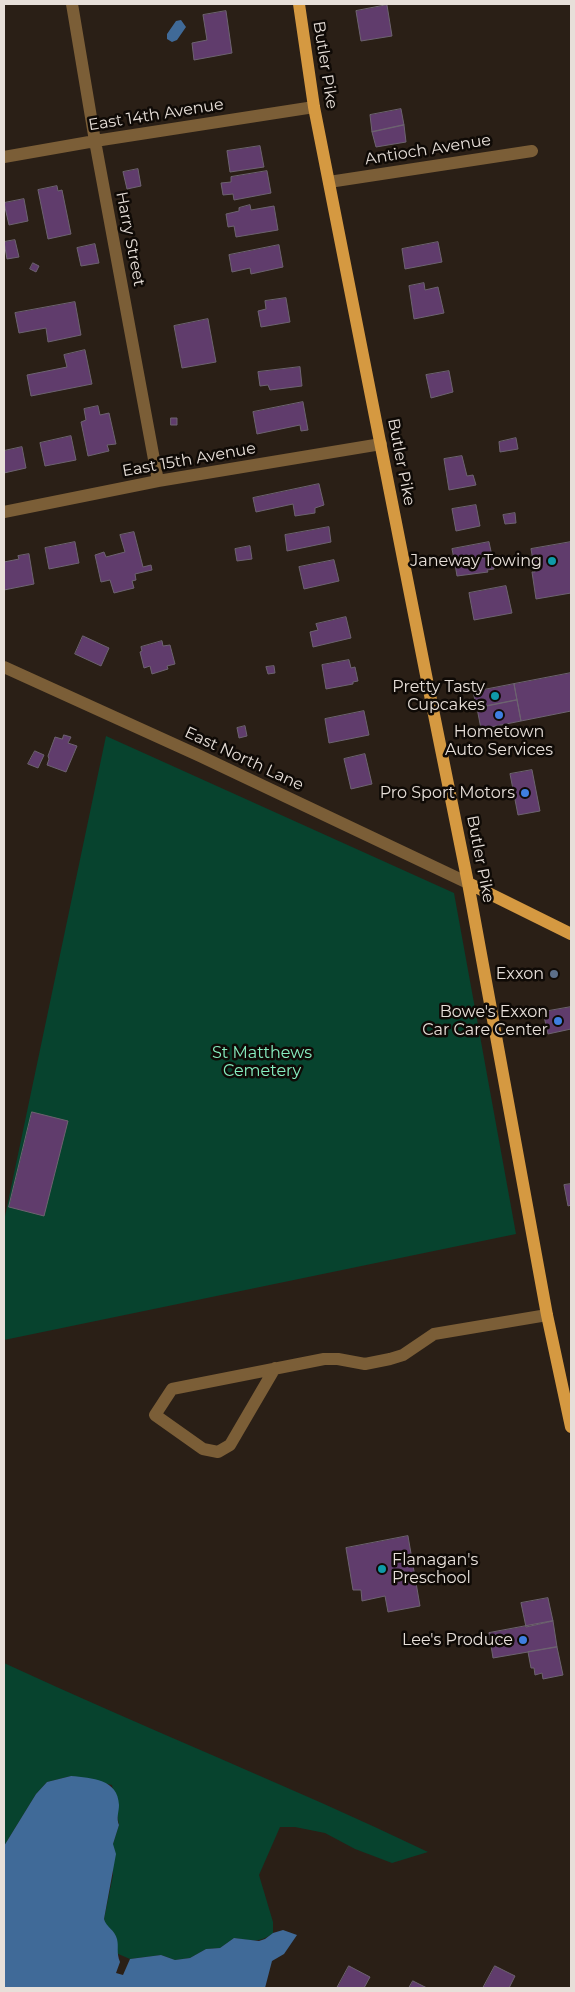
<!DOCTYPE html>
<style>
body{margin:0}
#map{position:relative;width:575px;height:1992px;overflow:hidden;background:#2a1f16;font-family:Montserrat,sans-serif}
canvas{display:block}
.frame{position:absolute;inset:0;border:5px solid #e7dfd9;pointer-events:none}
</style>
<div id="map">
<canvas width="575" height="1992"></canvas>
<div class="frame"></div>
</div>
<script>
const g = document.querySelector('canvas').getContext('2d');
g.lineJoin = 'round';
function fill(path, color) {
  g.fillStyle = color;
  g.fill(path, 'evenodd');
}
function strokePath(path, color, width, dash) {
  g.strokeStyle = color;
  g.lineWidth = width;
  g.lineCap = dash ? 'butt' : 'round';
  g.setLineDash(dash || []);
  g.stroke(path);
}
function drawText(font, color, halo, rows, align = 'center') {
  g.font = font + ' Montserrat,sans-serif';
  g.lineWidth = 5;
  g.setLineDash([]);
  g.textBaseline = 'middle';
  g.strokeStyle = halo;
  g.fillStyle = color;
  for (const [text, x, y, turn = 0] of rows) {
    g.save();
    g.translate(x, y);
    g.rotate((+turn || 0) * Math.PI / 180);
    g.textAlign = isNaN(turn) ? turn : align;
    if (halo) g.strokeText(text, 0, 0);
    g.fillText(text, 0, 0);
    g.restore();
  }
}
const green = new Path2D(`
 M106 736 454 893 516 1234 4 1340V1221Z
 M4 1663C144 1728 288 1785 428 1852L392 1863 355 1849 325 1833 295 1827H280L259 1875 273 1922V1933C259 1944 251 1940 234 1938L220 1948 206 1949 190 1958 175 1960 161 1955 130 1959 116 1953C120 1926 108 1936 104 1919L113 1875V1844L119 1825 112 1785 71 1776 47 1782 36 1794 4 1846Z`);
const water = new Path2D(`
 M181 20 186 27 177 40 172 42 167 39V34L176 21Z
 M71 1776C92 1778 118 1779 119 1805 119 1812 116 1818 119 1825L113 1844 116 1854 104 1919C106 1927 115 1930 117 1939 119 1947 116 1952 120 1962L116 1973 123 1975 130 1959 161 1955 175 1960 190 1958 206 1949 220 1948 234 1938 259 1941 265 1939 273 1933 283 1930 297 1935 284 1954 272 1961 265 1988H4V1846L36 1794 47 1782Z`);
const building = new Path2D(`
 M387 5 392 36 361 41 356 11Z
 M226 11 232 53 194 60 192 43 207 40 203 15Z
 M401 109 404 125 372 132 370 115Z
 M404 125 406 142 376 147 372 132Z
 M260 146 264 167 230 172 227 151Z
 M138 169 141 186 127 189 123 172Z
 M267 171 271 193 234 200 233 194 223 195 221 183 231 182V177Z
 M57 186 58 191 62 190 71 234 48 239 38 190Z
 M24 199 28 221 9 225 4 203Z
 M250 205 251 210 274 206 278 230 236 237 234 226 228 227 226 214 239 211V208Z
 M15 240 19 257 7 259 4 242Z
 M438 242 442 262 405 269 402 249Z
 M95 244 99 263 81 266 77 248Z
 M279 245 283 267 251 274 250 268 232 272 229 255Z
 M33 263 39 266 36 272 30 269Z
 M424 283 425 290 438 287 444 313 414 319 409 286Z
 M286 298 290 322 261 327 258 311 266 309 265 301Z
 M75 302 81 335 48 342 46 328 19 333 15 313Z
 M208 319 216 362 182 368 174 326Z
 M85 350 92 384 31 396 27 375 67 367 64 355Z
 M300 367 302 386 270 390 268 385 260 386 258 372Z
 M449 371 453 392 431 398 426 375Z
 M303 402 308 430 301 431 300 425 257 434 253 412Z
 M98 406 100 415 109 413 116 444 107 445 109 451 88 456 81 422 86 420 84 409Z
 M171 418H177V425H171Z
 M71 436 76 460 45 466 40 443Z
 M516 438 518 449 500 452 499 442Z
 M22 447 26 468 4 473V451Z
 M462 456 467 476 473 475 476 485 449 490 444 459Z
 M319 484 324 505 315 508V513L295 516 293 504 256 512 253 498Z
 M476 505 480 526 456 531 452 509Z
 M515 513 516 523 505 524 503 515Z
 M329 527 331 542 287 551 285 535Z
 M134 532 143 567 151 565 152 570 135 574 136 580 132 581 134 588 114 593 110 580 101 582 95 555 104 552 106 557 125 552 120 535Z
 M75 542 79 563 49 569 45 548Z
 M489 542 492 556 455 564 452 549Z
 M571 542V593L536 599 532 572H535L531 549Z
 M250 546 252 559 237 561 235 549Z
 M29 554 34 584 4 590V562L19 559 18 556Z
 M492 556 494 569 487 570 488 572 457 576 455 564Z
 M334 560 339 581 304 589 299 567Z
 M506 586 512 613 474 620 469 593Z
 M346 617 351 638 313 647 310 632 318 630 316 624Z
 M83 636 109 648 101 666 75 654Z
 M162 641 163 646 170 645 175 664 167 666 168 669 152 674 150 666 144 668 140 652 142 651 141 647Z
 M349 660 351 668 355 667 358 681 353 682V684L326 689 322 665Z
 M274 666 275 673 268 674 266 667Z
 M571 673V711L521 721 514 684Z
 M514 684 517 700 477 708 473 692Z
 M517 700 521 721 481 729 477 708Z
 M364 711 369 735 329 743 325 719Z
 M245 726 247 736 239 738 237 728Z
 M64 735 71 737 68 743 77 746 66 772 47 765 49 759 48 756 55 737 62 739Z
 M35 751 44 755 38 768 28 764Z
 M365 754 372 784 351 789 344 759Z
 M532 770 540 811 518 815 510 774Z
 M571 1007V1029L548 1034 543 1012Z
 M32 1112 68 1121 44 1216 9 1207Z
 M571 1184V1205L568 1206 564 1185Z
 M408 1536 420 1606 388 1612 385 1596 362 1601 361 1590H353L346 1548Z
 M548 1598 553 1621 526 1627 521 1603Z
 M553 1621 557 1647 493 1658 489 1633Z
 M557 1647 563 1675 543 1679 542 1673 535 1675 534 1668H531L528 1652Z
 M349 1966 370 1977 364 1988H337Z
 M495 1966 515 1976 509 1988H483Z
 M413 1981 427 1988H409Z`);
const minor = new Path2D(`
 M72 4 95 141 158 481
 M4 157 95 141 314 107
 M329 182 532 151
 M4 512 158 481 381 444
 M4 667 200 756 468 883
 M275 1368 230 1445 218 1452 203 1449 155 1415 172 1389 324 1359H338L365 1364 390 1359 403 1355 434 1334 547 1315`);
const major = new Path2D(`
 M299 4 314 107 426 675 468 883 547 1315 571 1427
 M468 883 571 934`);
const markers = [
 [552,561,5,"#0f9aa8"],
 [495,696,5,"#0f9aa8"],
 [499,715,5,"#3f7fe0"],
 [525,793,5,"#3f7fe0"],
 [554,974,5,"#5c6f8a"],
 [558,1021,5,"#3f7fe0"],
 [382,1569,5,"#0f9aa8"],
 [523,1640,5,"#3f7fe0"]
];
const streetNames = [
 ["Butler Pike",325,65,81],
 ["East 14th Avenue",156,115,-9],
 ["Antioch Avenue",428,150,-9],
 ["Harry Street",130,239,79],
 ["East 15th Avenue",189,460,-10],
 ["Butler Pike",401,462,79],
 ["East North Lane",244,759,25],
 ["Butler Pike",480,859,79]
];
const poiNames = [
 ["Janeway Towing",542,561],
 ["Pretty Tasty",485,687],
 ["Cupcakes",485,705],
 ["Hometown",499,732,"center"],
 ["Auto Services",499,750,"center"],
 ["Pro Sport Motors",515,793],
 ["Exxon",544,974],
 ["Bowe's Exxon",548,1012],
 ["Car Care Center",548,1030],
 ["Flanagan's",392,1560,"left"],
 ["Preschool",392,1578,"left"],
 ["Lee's Produce",513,1640]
];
const parkNames = [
 ["St Matthews",262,1053],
 ["Cemetery",262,1071]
];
fill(green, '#07432e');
fill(water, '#406a98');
fill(building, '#603c6c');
strokePath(building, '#6d6370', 1);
strokePath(minor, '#7b5e37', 12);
strokePath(major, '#d59941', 12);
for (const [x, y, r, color] of markers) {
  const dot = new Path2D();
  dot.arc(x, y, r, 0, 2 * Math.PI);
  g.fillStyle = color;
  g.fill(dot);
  strokePath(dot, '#0f0a06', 2);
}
drawText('16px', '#e7dfd9', '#0f0a06', streetNames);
drawText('16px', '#e7dfd9', '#0f0a06', poiNames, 'right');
drawText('16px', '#88efc1', '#0f0a06', parkNames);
</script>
